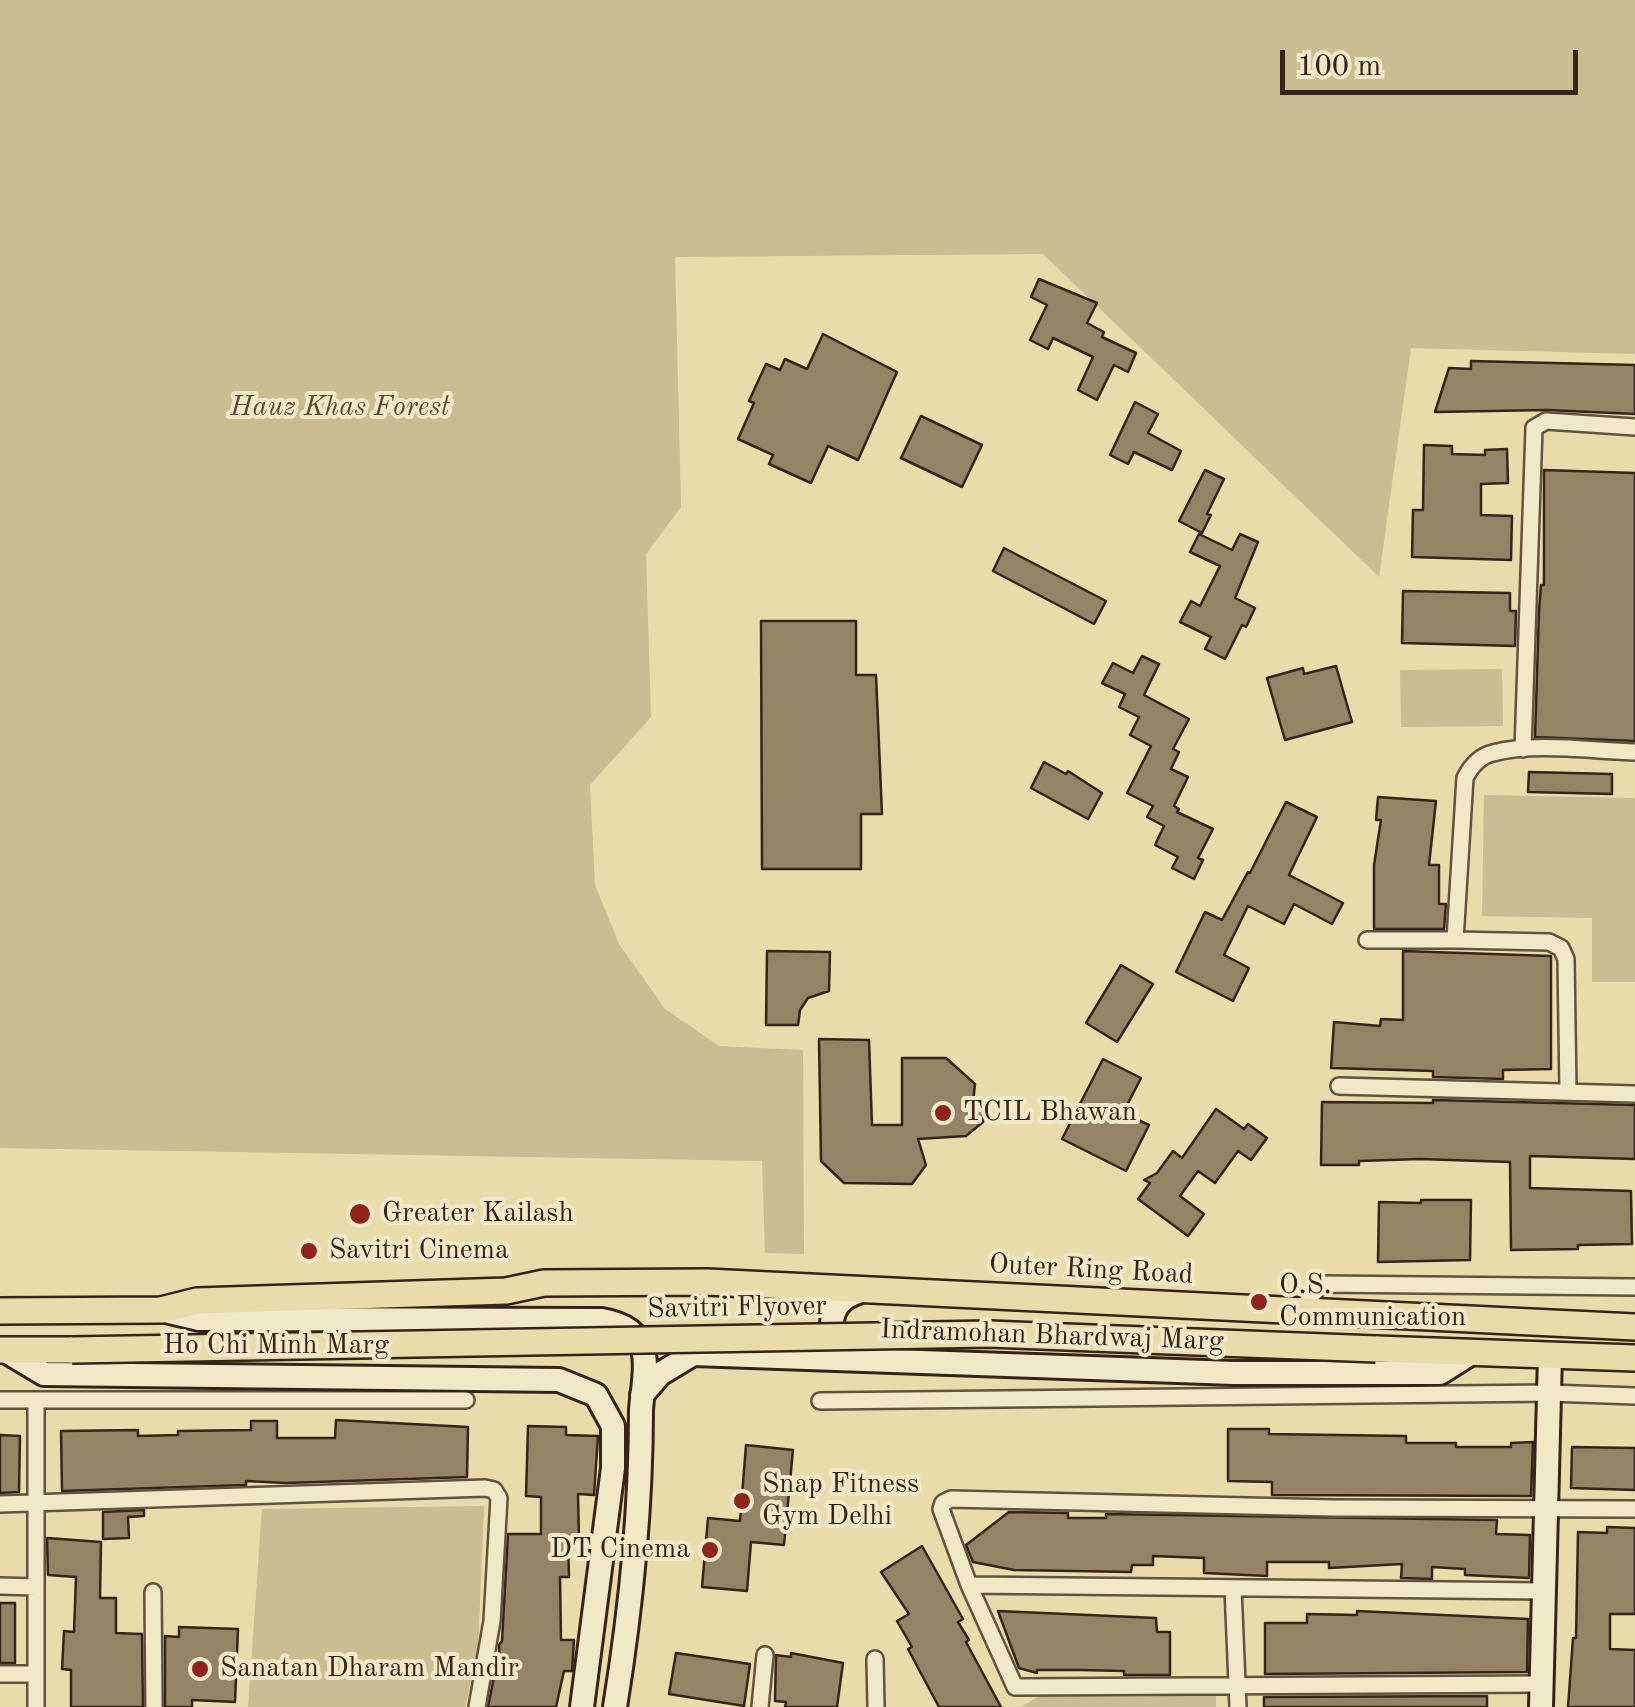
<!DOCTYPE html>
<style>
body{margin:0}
#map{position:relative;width:1635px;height:1707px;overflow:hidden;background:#e9dbaa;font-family:"Old Standard TT",serif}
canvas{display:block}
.scale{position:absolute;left:1280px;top:50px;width:298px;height:45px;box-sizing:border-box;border:5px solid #38231a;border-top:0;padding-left:12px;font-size:30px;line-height:35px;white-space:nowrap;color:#38231a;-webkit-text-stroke:8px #f1e8c8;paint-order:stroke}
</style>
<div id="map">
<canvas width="1635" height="1707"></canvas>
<div class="scale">100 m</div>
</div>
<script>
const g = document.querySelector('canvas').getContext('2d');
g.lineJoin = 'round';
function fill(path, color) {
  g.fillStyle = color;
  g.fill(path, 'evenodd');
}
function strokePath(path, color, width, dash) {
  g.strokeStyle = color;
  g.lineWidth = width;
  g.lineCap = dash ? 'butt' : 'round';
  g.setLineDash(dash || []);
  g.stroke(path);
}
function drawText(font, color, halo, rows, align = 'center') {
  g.font = font + ' "Old Standard TT",serif';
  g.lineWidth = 8;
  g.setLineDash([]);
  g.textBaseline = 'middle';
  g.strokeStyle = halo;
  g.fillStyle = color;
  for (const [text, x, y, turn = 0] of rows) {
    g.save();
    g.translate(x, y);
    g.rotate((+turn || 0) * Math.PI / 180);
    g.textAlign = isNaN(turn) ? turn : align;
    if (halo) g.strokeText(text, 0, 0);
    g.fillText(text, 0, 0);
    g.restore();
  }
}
const green = new Path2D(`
 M0 0H1635V354L1411 348 1379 577 1043 254 675 257 681 507 646 554 651 717 590 785 595 885 619 944 665 1009 719 1046 803 1050 804 1254 765 1253 762 1161 0 1148Z
 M1502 669 1503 726 1401 727 1400 670Z
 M1484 795 1635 798V982H1592V918L1482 916Z
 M484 1506 478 1650 465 1707H248L262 1509Z
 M1049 1690 1216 1692V1707H1021Z`);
const building = new Path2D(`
 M1039 279 1097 303 1087 323 1104 332 1102 337 1136 353 1128 372 1114 365 1097 400 1078 390 1093 357 1053 338 1048 349 1030 340 1047 305 1031 297Z
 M823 334 897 372 858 460 828 446 811 483 769 464 773 455 738 439 754 403 749 401 766 364 780 370 785 359 807 369Z
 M1471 361 1635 365V414L1547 410 1435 412 1449 368 1471 369Z
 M1135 402 1158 414 1148 433 1181 451 1172 470 1134 452 1128 464 1110 455Z
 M921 416 982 445 962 487 901 458Z
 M1424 445 1452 446V454L1485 455V450L1507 449 1508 483 1481 484V515L1512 516 1511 560 1412 557 1413 510H1423Z
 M1205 470 1224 479 1207 514 1211 515 1202 533 1179 521Z
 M1544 470 1635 473V741L1535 737 1539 611 1541 585H1544Z
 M1199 534 1232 550 1240 534 1258 542 1235 598 1255 608 1246 627 1242 625 1225 659 1205 649 1211 637 1180 622 1191 601 1200 606 1220 566 1190 552Z
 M1004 548 1106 601 1094 624 993 571Z
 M1403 591 1510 593V611H1516L1515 646 1402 643Z
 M761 621H856V675H876L882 814H861V869H762Z
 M1142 656 1159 664 1144 695 1189 719 1173 749 1179 752 1171 769 1188 777 1174 806 1179 809 1177 812 1213 829 1198 858 1203 860 1194 879 1172 868 1178 857 1155 845 1164 826 1147 817 1153 806 1127 793 1151 746 1130 735 1139 717 1119 707 1125 694 1102 683 1113 663 1133 673Z
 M1336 666 1352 722 1285 740 1267 678 1303 668 1304 674Z
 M1044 762 1066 774 1068 771 1102 793 1088 819 1031 788Z
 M1529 772 1612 774V794L1528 792Z
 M1378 797 1436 801 1429 865H1439V904H1446L1444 929H1374V865L1381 820H1376Z
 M1286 802 1317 817 1289 875 1343 903 1332 924 1294 904 1284 924 1248 906 1224 955 1249 968 1233 1001 1176 972 1205 912 1222 920 1248 872 1250 873Z
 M767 951 830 952 829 991 808 998 800 1010 798 1025H766Z
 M1403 951 1551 956V1069L1503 1070V1079L1433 1077V1071L1331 1068 1334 1022 1380 1026 1381 1019 1403 1020Z
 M1121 965 1153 984 1117 1042 1086 1023Z
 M819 1039 869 1040 872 1125H902V1058H946L975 1084 973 1102 983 1103V1122L966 1136 918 1139 926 1165 912 1184 844 1183 821 1161Z
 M1103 1059 1141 1078 1123 1113 1149 1125 1126 1171 1062 1139Z
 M1433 1100 1635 1105V1159L1530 1156V1188L1631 1191 1632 1244 1578 1245V1249L1511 1250 1510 1162 1420 1159 1359 1161V1165H1321L1322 1102 1433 1103Z
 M1216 1109 1244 1129 1248 1124 1267 1138 1251 1160 1238 1151 1215 1183 1198 1171 1180 1196 1204 1214 1188 1236 1138 1199 1150 1183 1144 1180 1157 1173 1173 1151 1182 1158Z
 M1421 1200H1471L1470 1260 1378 1262 1379 1202 1421 1203Z
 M336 1420 468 1427 467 1477 286 1483 246 1481V1485L62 1491 61 1431 138 1430V1436L178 1435V1431L251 1430V1421H277V1438H335Z
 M528 1426 566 1427V1435L598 1436 594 1495 578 1494 579 1539H568L569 1577H560L561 1640H574L572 1671H564L556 1707H488L494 1677H500L499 1645 502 1641 508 1534H541V1497L526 1496Z
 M1228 1429H1269V1434L1406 1436V1443H1456V1447H1511V1443L1533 1442 1531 1496 1272 1495V1482L1228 1481Z
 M0 1435 20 1436 19 1492 0 1493Z
 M746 1445 793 1450 784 1545 751 1542 747 1591 702 1587 708 1518 740 1521Z
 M1572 1447 1635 1448V1490L1571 1488Z
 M144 1510V1516L128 1517 129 1538 103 1539V1512Z
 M1009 1512 1068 1513V1518H1106V1514L1497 1520 1496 1534 1530 1535 1529 1578 1465 1575V1569L1432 1567V1579L1401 1578 1402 1564 1329 1568V1562H1267V1576L1204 1573V1558L1153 1556V1565H1132L1131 1572 1014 1570 973 1562 966 1545Z
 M1607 1527 1635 1528V1614H1610V1649L1635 1650V1707H1568L1573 1638H1576L1578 1532 1607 1533Z
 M47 1538 101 1542 100 1598H116V1633L142 1634 143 1707H71V1670L62 1669 64 1631 74 1632 76 1577 48 1575Z
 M922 1546 963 1619 958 1622 969 1640 966 1642 1001 1707H939L908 1649 912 1647 897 1621 909 1614 881 1572Z
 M0 1603H15V1663H0Z
 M998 1611 1156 1618 1157 1632H1170V1675H1124V1671L1079 1670H1037V1673L1019 1668Z
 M1357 1611 1528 1619 1527 1672 1265 1674V1623H1307V1614L1357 1615Z
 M179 1627 238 1629 235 1702 192 1700V1707H165V1636L179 1637Z
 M676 1653 750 1664 744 1706 669 1694Z
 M791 1653 843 1663 837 1707H785L786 1702 775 1701 776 1655 791 1657Z
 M1487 1696V1707H1264V1697Z`);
const street = new Path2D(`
 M1523 749 1534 428 1546 421 1635 427
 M1367 940H1455
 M1339 1086 1635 1094
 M1568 1092 1566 959 1561 948 1549 942 1455 940 1465 778C1471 766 1480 756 1493 753 1534 742 1593 751 1635 752
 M1301 1310 1321 1284 1635 1287
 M0 1400H466
 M820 1401 1549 1393 1635 1396
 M36 1402V1707
 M0 1504 485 1488 494 1490 499 1498 492 1621 477 1707
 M969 1585 1544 1591
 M0 1586 36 1587
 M1233 1588 1238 1707
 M153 1592 154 1707
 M875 1659 876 1707
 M0 1674H36
 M1542 1684 1015 1687 969 1585 941 1509 943 1503 951 1499 1333 1508 1635 1509
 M760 1707 765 1655`);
const secondary = new Path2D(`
 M161 1310 199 1319 602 1320C620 1323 637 1331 643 1350 648 1367 642 1392 641 1410 641 1511 631 1608 615 1707
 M4 1350 44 1374 559 1380 596 1395 613 1426V1468L582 1707
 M842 1351C823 1322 832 1297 866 1290
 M642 1395 660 1374 693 1354 1234 1373H1440L1470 1354
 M1541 1707 1550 1355`);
const primary = new Path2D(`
 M0 1311 161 1310 197 1301 506 1291 544 1283 707 1282 1635 1327
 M1376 1349 1635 1358
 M0 1350H72`);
const primaryBridge = new Path2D(`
 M72 1350 989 1334 1376 1349`);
const markers = [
 [943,1113,10,"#8f2418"],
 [360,1214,12,"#8f2418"],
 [309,1251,10,"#8f2418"],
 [1259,1302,10,"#8f2418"],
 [742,1501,10,"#8f2418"],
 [710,1550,10,"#8f2418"],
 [200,1669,10,"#8f2418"]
];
const parkNames = [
 ["Hauz Khas Forest",340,408]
];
const poiNames = [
 ["TCIL Bhawan",963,1113],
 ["Greater Kailash",382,1214],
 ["Savitri Cinema",329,1251],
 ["O.S.",1279,1286],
 ["Communication",1279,1318],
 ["Snap Fitness",762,1485],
 ["Gym Delhi",762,1517],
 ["DT Cinema",690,1550,"right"],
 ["Sanatan Dharam Mandir",220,1669]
];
const streetNames = [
 ["Outer Ring Road",1091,1270,3],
 ["Savitri Flyover",737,1308,-1],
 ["Indramohan Bhardwaj Marg",1052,1336,2],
 ["Ho Chi Minh Marg",276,1346]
];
fill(green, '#cbbc92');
fill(building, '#948365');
strokePath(building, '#38231a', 2.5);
strokePath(street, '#64513e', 20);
strokePath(secondary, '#38231a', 28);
strokePath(primary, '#38231a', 30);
strokePath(street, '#f1e8c8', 15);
strokePath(secondary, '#f1e8c8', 22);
strokePath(primary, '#e9dbaa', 25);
strokePath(primaryBridge, '#38231a', 30, []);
strokePath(primaryBridge, '#e9dbaa', 25);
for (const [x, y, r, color] of markers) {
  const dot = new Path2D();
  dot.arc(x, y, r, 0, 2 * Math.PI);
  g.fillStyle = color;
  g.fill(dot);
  strokePath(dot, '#f1e8c8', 4);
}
drawText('italic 28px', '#5d4938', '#f1e8c8', parkNames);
drawText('28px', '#38231a', '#f1e8c8', poiNames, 'left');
drawText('28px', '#38231a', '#f1e8c8', streetNames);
</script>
